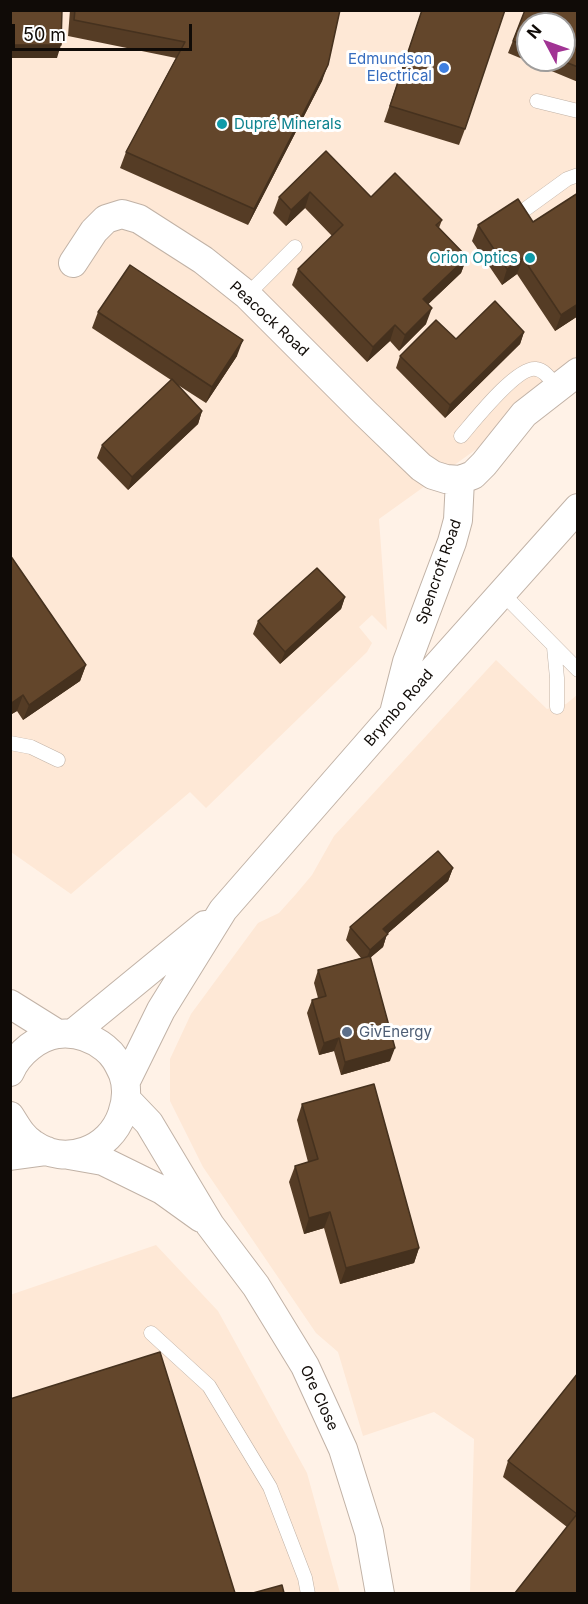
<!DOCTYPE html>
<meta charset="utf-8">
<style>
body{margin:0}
#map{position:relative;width:588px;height:1604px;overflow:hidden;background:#fff2e7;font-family:Inter,sans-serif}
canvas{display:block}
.frame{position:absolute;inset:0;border:12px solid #100b07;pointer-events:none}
.north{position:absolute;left:516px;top:12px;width:60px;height:60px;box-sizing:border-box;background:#fff;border:2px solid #9f9d9c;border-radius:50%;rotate:311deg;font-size:16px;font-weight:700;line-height:24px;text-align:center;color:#100b07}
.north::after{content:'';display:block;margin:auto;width:21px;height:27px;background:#a13494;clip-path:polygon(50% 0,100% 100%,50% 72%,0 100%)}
.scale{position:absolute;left:12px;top:24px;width:180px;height:27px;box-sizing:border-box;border:3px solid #100b07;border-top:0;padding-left:8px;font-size:18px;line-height:21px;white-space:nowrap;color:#100b07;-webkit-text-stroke:4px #fff;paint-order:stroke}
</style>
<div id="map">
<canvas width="588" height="1604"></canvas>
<div class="frame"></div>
<div class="north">N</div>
<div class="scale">50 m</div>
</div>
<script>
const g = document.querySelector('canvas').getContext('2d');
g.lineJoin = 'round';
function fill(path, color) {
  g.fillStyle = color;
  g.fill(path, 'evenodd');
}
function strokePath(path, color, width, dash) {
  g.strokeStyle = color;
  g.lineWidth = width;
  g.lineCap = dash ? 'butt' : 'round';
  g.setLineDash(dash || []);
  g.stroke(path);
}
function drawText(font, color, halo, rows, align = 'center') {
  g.font = font + ' Inter,sans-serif';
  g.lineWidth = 6;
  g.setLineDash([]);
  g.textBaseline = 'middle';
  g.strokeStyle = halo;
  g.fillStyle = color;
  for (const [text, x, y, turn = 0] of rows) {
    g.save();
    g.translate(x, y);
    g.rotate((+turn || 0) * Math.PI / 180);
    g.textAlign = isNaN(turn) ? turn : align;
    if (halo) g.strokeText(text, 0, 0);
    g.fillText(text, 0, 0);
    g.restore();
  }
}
const built = new Path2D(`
 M11 11H577V359L523 396 478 448 379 519 387 630 372 615 359 627 372 643 367 652 206 808 190 792 71 894 11 852ZM528 24H564V60H528Z
 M496 660 547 709 566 704 577 695V1593H470L474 1439 434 1412 363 1436 338 1352 316 1333 203 1167 170 1101V1059L191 1014 258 923 279 913 296 894 312 875 334 836Z
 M156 1245 218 1311 307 1473 340 1593H11L10 1295Z`);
const lane = new Path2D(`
 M537 101 578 111
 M527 208 567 179 578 175
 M247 295 295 247
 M461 436C474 421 517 366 536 369 545 370 551 380 557 387
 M501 592 578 670
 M554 647 557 678V707
 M10 743 31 747 58 760
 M151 1333 209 1386 270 1487 305 1578 308 1594`);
const street = new Path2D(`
 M73 263 94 231 106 219 122 214 139 219 203 260 247 295 364 412 421 467 433 475 446 479 460 480 473 475 484 464 524 414 578 372
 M395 709 407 662 452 542 458 520 460 480
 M10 1004 58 1034
 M72 1034 205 925
 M10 1072C18 1053 38 1037 58 1034 76 1032 91 1037 105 1048 114 1055 118 1063 123 1074 128 1088 127 1100 122 1114 110 1150 66 1167 33 1144 22 1137 17 1127 10 1116
 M126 1081 161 1010 223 910 394 714 578 508
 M127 1100 149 1123 210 1225 256 1286 305 1366 343 1449 369 1532 380 1594
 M69 1155 103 1161 162 1190 201 1218
 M10 1156 47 1151`);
const wall = new Path2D(`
 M70 10H340L322 81 248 225 120 168 126 152 176 58 68 36Z
 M422 10 465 129 459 145 384 122Z
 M525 10H578V82L508 53ZM528 24H564V60H528Z
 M326 151 371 197 442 220 439 228 467 257 461 273 428 304 426 324 399 351 390 341 367 362 292 285 298 269 332 236 305 208 286 226 273 213 279 197Z
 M578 193V316L555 331 517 274 502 285 472 241 478 225 533 222Z
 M98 312 237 356 206 403 178 385 202 411 198 424 128 490 97 458 102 445 171 380 92 328Z
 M524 332 520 344 445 418 396 368 400 356 456 339Z
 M10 555 86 665 80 681 23 720 17 711 10 715Z
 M345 597 341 609 280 664 253 634 258 621Z
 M453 868 448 881 387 934 383 947 370 958 390 1061 341 1075 334 1051 319 1055 307 1013 312 1000 318 998 314 983 318 970 361 958 346 940 350 927Z
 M302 1104 419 1248 414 1263 340 1284 324 1228 304 1234 289 1182 295 1166 308 1162 297 1120Z
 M578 1373V1593L567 1527 503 1477 508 1461Z`);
const shadedWall = new Path2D(`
 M10 45H61L57 58H10Z
 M328 65 322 81 248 225 254 209Z
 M310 192 305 208 286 226 291 210Z
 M467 257 461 273 417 315 423 299Z
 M523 258 517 274 502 285 507 269Z
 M578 304V316L555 331 561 315Z
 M432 308 426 324 399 351 405 335Z
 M395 325 390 341 367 362 373 347Z
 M524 332 520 344 445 418 450 405Z
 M243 340 237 356 206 403 212 387Z
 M202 411 198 424 128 490 132 477Z
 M345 597 341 609 280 664 285 652Z
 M86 665 80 681 23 720 29 705Z
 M23 695 17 711 10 715V704Z
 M453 868 448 881 387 934 383 947 365 962 370 950 383 929Z
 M339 1038 334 1051 319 1055 324 1043Z
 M395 1048 390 1061 341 1075 345 1062Z
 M330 1212 324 1228 304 1234 309 1218Z
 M419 1248 414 1263 340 1284 346 1268Z`);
const building = new Path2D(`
 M10 10H62L61 45H10Z
 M75 10H340L328 65 254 209 126 152 185 42 74 20Z
 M422 10H505L465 129 390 106Z
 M525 10H578V67L560 60H564V24H528V47L513 41Z
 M326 151 371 197 395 173 442 220 436 225 467 257 423 299 432 308 405 335 395 325 373 347 298 269 343 225 310 192 291 210 279 197Z
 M578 193V304L561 315 523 258 507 269 478 225 518 199 533 222Z
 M130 265 243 340 212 387 98 312Z
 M495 301 524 332 450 405 400 356 436 320 456 339Z
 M172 379 202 411 132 477 102 445Z
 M10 555 86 665 29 705 23 695 10 704Z
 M317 568 345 597 285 652 258 621Z
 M438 851 453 868 383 929 388 934 370 950 350 927Z
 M370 956 395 1048 345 1062 339 1038 324 1043 312 1000 326 996 318 970Z
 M374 1084 419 1248 346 1268 330 1212 309 1218 295 1166 318 1159 302 1104Z
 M160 1352 235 1593H10V1399Z
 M578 1373V1593H515L577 1514 508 1461Z
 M282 1585 284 1593H253Z`);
const markers = [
 [444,68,6,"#3f7fe0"],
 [222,124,6,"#0f9aa8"],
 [530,258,6,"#0f9aa8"],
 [347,1032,6,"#5c6f8a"]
];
const shopNames = [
 ["Edmundson",432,59],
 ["Electrical",432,76]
];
const cultureNames = [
 ["Dupré Minerals",234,124],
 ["Orion Optics",518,258,"right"]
];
const streetNames = [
 ["Peacock Road",269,319,43],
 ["Spencroft Road",439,572,-71],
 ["Brymbo Road",399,708,-49],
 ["Ore Close",319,1398,65]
];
const serviceNames = [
 ["GivEnergy",359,1032]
];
fill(built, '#fee8d6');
strokePath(lane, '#c1b2a6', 15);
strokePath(street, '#c1b2a6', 30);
strokePath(lane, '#fff', 14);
strokePath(street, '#fff', 28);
fill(wall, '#553c25');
fill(shadedWall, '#45311e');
fill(building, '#63462b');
strokePath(building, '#45311e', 1.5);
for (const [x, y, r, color] of markers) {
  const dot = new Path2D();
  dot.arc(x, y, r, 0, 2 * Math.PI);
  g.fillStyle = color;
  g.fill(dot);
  strokePath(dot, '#fff', 2);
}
drawText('15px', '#366cbe', '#fff', shopNames, 'right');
drawText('15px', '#0d838f', '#fff', cultureNames, 'left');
drawText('15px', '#100b07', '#fff', streetNames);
drawText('15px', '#4e5e75', '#fff', serviceNames, 'left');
</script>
